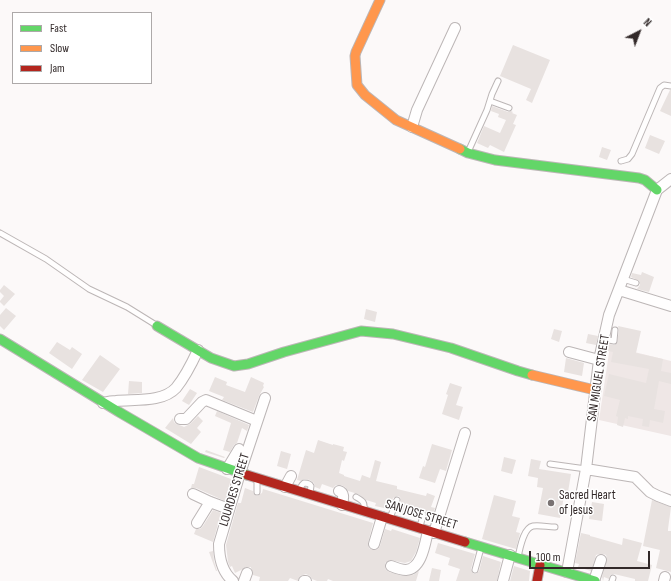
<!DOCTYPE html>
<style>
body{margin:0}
#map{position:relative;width:671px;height:581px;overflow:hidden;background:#fcf9f9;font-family:"Sofia Sans Condensed",sans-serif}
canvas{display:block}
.legend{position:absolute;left:12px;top:12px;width:140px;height:72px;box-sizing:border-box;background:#fff;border:1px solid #ada9a9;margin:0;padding:5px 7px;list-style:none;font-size:12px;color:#322929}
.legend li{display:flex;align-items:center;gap:8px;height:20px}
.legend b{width:20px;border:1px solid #ada9a9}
.north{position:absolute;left:619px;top:12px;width:40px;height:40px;-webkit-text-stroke:3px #fff;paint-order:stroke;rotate:42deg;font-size:11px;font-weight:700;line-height:16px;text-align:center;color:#322929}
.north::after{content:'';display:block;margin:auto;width:14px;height:18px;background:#322929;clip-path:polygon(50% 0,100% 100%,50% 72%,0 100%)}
.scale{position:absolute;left:529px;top:551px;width:121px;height:18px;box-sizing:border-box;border:2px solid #322929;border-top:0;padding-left:5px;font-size:12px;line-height:14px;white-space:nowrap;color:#322929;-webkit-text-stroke:3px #fff;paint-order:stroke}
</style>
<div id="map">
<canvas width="671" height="581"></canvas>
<ul class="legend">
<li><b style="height:5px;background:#63d668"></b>Fast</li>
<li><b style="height:5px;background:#ff974d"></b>Slow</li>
<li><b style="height:5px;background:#b3261e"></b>Jam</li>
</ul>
<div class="north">N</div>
<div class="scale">100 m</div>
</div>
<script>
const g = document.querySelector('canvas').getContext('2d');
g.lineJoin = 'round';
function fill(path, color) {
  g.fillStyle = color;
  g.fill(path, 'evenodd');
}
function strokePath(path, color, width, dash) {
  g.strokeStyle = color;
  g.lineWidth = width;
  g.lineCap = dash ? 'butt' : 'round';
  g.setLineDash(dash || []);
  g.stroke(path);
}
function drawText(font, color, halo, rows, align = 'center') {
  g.font = font + ' "Sofia Sans Condensed",sans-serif';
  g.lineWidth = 3;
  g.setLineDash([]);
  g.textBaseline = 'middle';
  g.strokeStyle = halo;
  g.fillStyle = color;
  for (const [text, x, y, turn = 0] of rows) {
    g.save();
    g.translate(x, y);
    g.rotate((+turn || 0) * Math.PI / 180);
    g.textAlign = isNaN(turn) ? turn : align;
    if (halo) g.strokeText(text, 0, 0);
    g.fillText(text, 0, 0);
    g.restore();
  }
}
const built = new Path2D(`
 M610 346 671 361V436L599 420Z`);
const building = new Path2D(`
 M513 45 550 60 532 103 526 100 531 89 500 76Z
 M670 90H671V116L660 111Z
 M492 106 508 112 511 111 513 112 512 113 517 115 513 124 516 125 504 152 490 145 488 148 477 143 484 126 500 133 506 120 498 117 499 114 491 111Z
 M650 135 665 141 659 154 645 148Z
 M602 147 611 150 607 160 599 157Z
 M642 272 654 277 649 292 637 289 640 285 639 281 631 277 632 273 641 275Z
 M4 285 15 294 4 306 0 302V301L4 296 0 292V290Z
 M6 308 16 316 4 330 0 326V315Z
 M366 309 377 312 375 322 364 319Z
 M618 326 641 331 636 353 663 359 661 371 671 373V384L659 381 654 409 665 411 663 423 650 420 649 427 642 426 643 419 628 416V419L625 418 623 427 617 425 618 417 616 416 620 400 604 396 609 374 646 383 649 369 611 362 613 352 608 351 609 344 615 345 617 343 619 330Z
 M554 329 562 331 559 342 551 339Z
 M588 334 598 336 596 345 586 343Z
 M57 342 70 350 72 347 82 354 72 369 49 353Z
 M100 355 120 369 103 392 82 380Z
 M566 358 584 363 582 376 564 372Z
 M215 377 227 382 226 385 245 392 251 377 264 383 263 386 264 387 259 396 253 412 222 400 224 397 209 391Z
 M129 381 142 382V393L128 394Z
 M450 383 462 387 456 405 463 407 459 420 442 414 448 395 446 394Z
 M190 389 197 393 189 405 182 401Z
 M217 411 249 425 247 431 242 428 237 443 234 445 230 452 223 450 231 423 215 416Z
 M198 416 203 421 197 428 201 432 191 444 165 428 173 418 174 422 176 424 182 426 184 427 190 424Z
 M318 440 333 445V444L344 447 343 451 347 452 344 461 342 460 339 473 344 475V476L360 481 362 475 370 478 375 460 381 462 376 481 397 486V489L426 496 427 493 435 496 431 507 435 508 431 521 426 520 427 516V514L424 511 420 512 419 514 404 510 403 514 396 512 401 500 400 497 398 496 395 497 393 498 389 509 375 506 376 503 366 500 358 494 348 491 345 487 341 485H336L333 488 322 484 320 489 315 487 314 483 310 480 304 479 301 481 297 480 306 450 314 453Z
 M432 444 452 450 446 471 440 469 435 483 419 478 423 466 425 467Z
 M206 450 225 457 224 458 205 452Z
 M281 451 291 454 287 469 277 466Z
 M504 457 516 460 512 474 501 471Z
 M531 459 541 461 539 469 571 474 568 492 565 491 560 518 538 514 543 488 537 487 538 478 528 476Z
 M199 467 231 479 225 501 196 488H191L192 484H194Z
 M245 488 253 491 254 494 257 496 262 493 263 489 373 523 368 543 369 548 373 550 378 549 380 546 385 529 391 531 392 529 420 538 416 552 411 561 405 563 390 560 385 563V567L386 570 389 572 403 576 413 575 419 571 416 581H333L328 579 327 581H317L312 579 310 576 306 574 300 576 298 581 290 578 288 581H259L260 577 253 575V572L251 568V567H246L241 570 235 573 232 566 230 567 228 562 226 545 238 503H241Z
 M494 495 516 501 512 516 520 518 516 532 520 533 516 549 482 539Z
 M652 500 671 507 668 529V531H671V572L656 568 660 550 643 546Z
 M592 502 604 504 602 521 589 519Z
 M213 510 221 513 213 542 194 534 196 529H200L203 526Z
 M581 533 590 535V536L594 537 622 545 623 538 642 543 637 561 652 565 648 581H635V579L614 574 610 575 609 579 604 577 603 581 602 577 607 559 606 555 603 554H599L596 555 591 571 578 567 579 564 575 563Z
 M438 543 475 554 471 569 472 572 474 574H476L479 571 483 556 501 562 497 581H456L460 569 448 565 450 558 435 553Z
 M213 551 214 561 217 571H216L209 552Z
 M514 566 530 571 529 581H510Z
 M432 568 441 570 439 581H429Z`);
const lane = new Path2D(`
 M490 101 509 108
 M468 152 487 110 492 94 498 81
 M621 161 628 159 632 154 660 88 664 85 671 86
 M0 233 46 259 89 289 127 307 156 325
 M623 279 636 283
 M604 339 614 341 615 330
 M550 464 586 469
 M257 479V492
 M299 490 302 485 304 483C307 483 310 484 311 486L310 493
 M356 497C363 501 365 502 364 510
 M390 518 397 500
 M420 527 423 515
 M518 557C520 549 523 528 533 526 540 525 548 527 555 527
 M475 570 481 548
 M612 581 613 578`);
const street = new Path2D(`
 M412 127 417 110 455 28
 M619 290 671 306
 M569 352 599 360
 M103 403C107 402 112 401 116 401 134 399 162 403 176 388 185 377 192 363 198 350
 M180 419H186L202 402 206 400 257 421
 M227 469 239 449
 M586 469 635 477 650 492 658 496 671 501
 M285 487 291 476
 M339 491C345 493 343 499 342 505
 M193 494 210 502 229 509
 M197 523 210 502
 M434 533 465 433
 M374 544 382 517
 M391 566C396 568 401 570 406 570 422 569 425 543 428 531
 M567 572 586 469 599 360 609 315 657 190 671 179
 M233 581C222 572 219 558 219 544L240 473 265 398
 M244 581 247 573
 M304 581H306
 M503 581 510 555
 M594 581 601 560
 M664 581 665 577`);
const fast = new Path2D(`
 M460 149 468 153 495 160 639 178 645 180 657 190
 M157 326 211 358 234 366 248 364 284 352 361 331 393 334 451 348 518 371 532 375
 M0 339 119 412 198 458 247 475
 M465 542 595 581`);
const slow = new Path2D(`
 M380 0 356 52 355 56 357 85 365 95 396 120 460 149
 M532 375 595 390`);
const jam = new Path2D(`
 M247 475 465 542
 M537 581 540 565`);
const markers = [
 [551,503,4,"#797272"]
];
const streetNames = [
 ["SAN MIGUEL STREET",599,378,-81],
 ["LOURDES STREET",235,490,-73],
 ["SAN JOSE STREET",421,515,17]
];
const poiNames = [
 ["Sacred Heart",559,496],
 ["of Jesus",559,511]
];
fill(built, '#efe7e6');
fill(building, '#e8e2e0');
strokePath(lane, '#bcb6b6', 7);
strokePath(street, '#bcb6b6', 12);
strokePath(fast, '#bcb6b6', 11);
strokePath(slow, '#bcb6b6', 11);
strokePath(jam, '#bcb6b6', 11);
strokePath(lane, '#fffefe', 5);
strokePath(street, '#fffefe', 10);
strokePath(fast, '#63d668', 9);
strokePath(slow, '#ff974d', 9);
strokePath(jam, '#b3261e', 9);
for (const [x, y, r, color] of markers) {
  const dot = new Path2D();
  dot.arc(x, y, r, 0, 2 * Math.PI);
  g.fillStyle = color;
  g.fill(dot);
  strokePath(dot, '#fff', 1.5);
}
drawText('13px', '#322929', '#fff', streetNames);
drawText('13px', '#322929', '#fff', poiNames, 'left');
</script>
